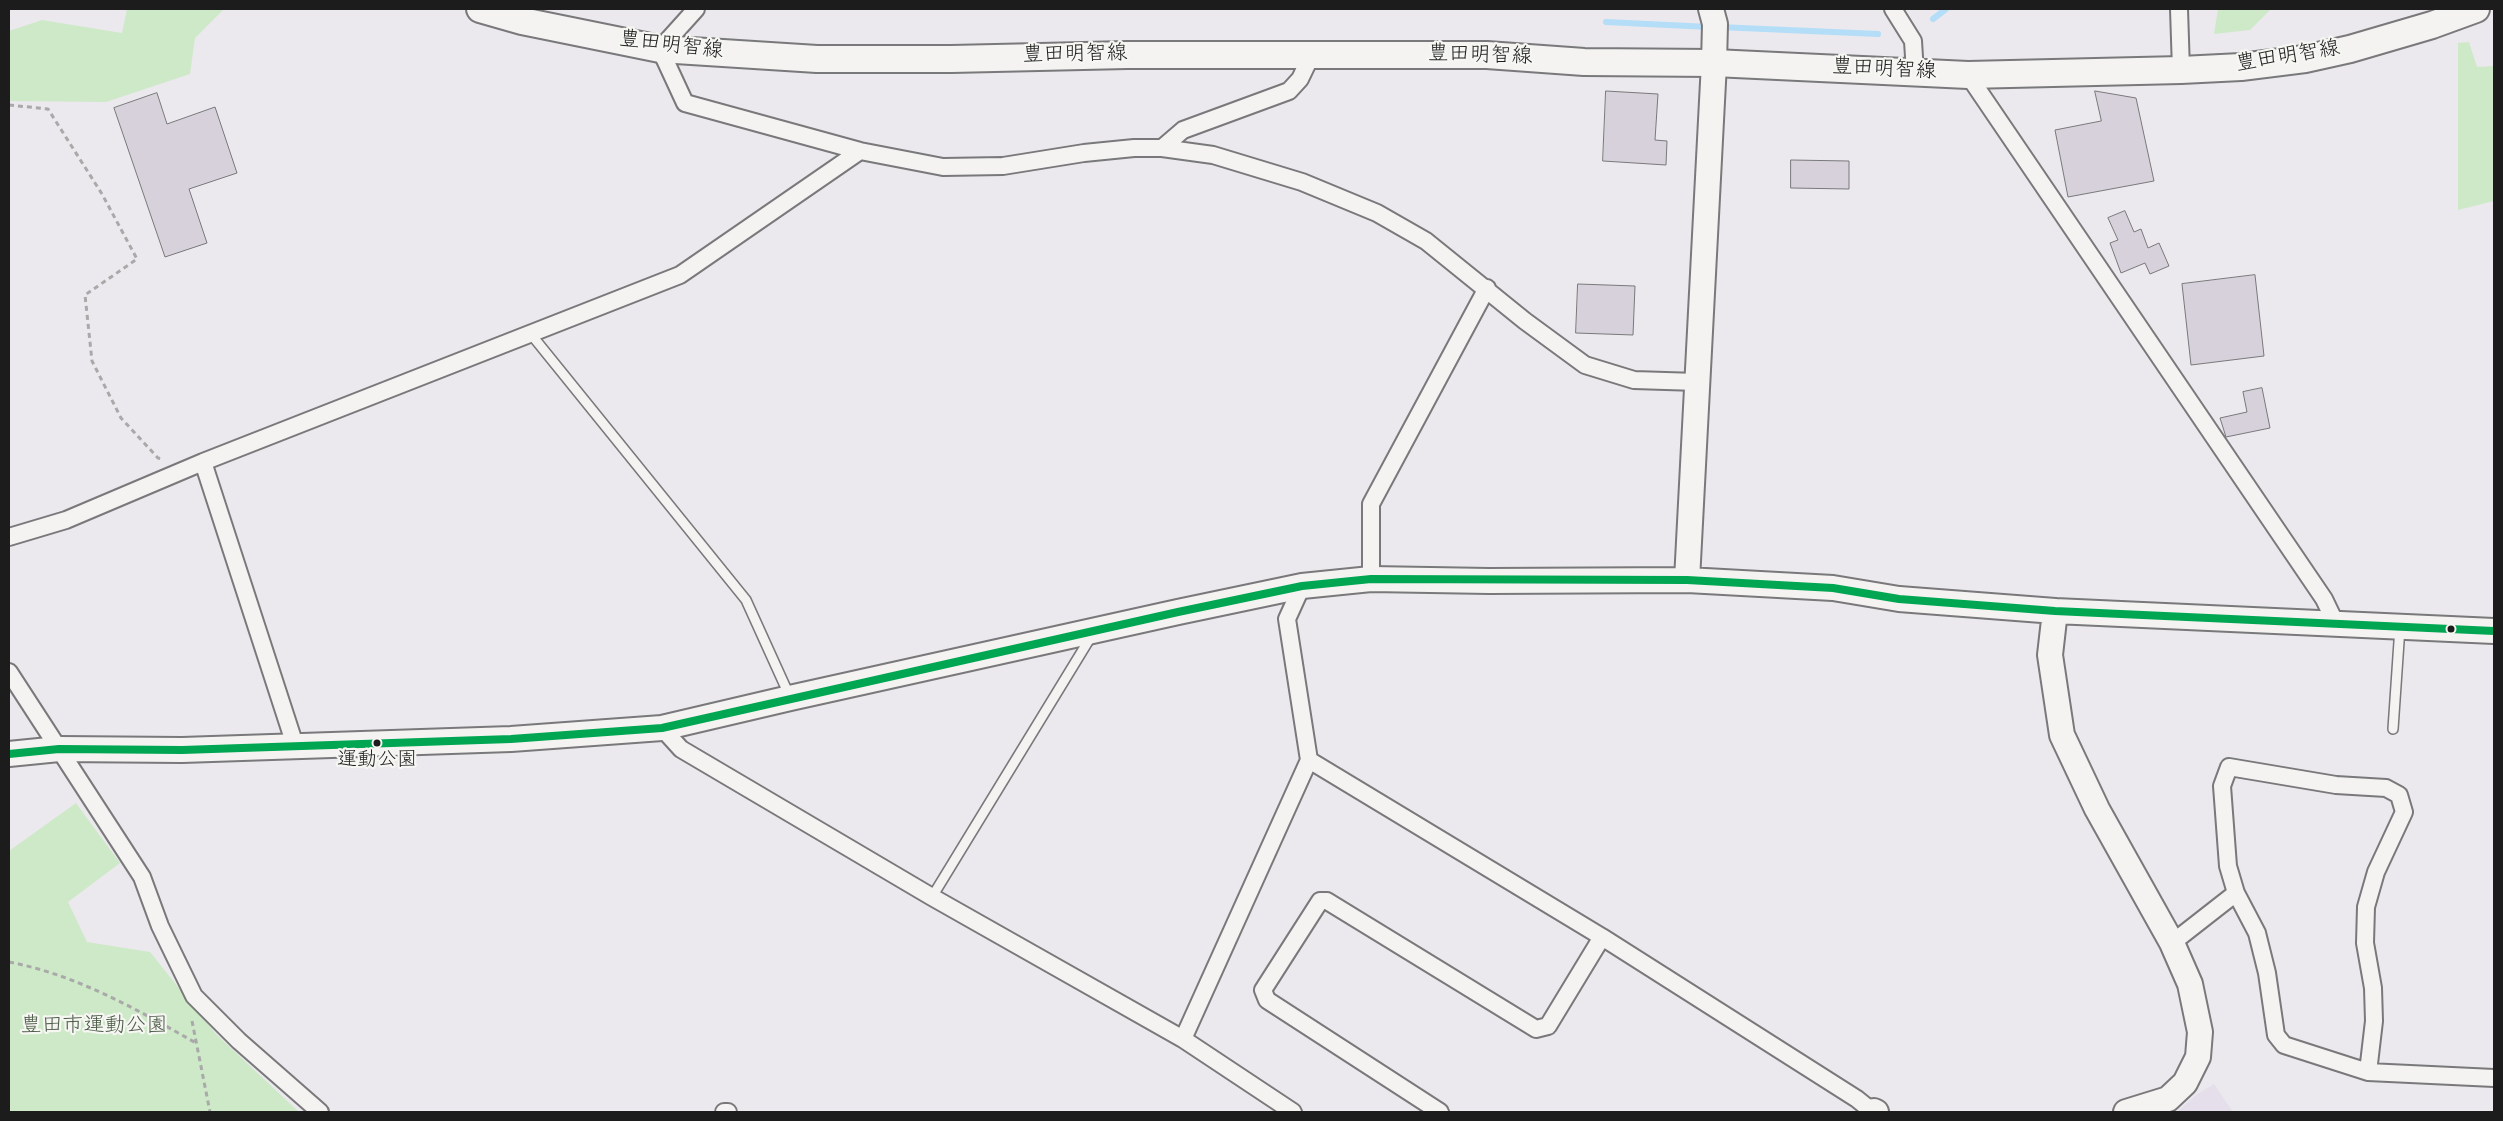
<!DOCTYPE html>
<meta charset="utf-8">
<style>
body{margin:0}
#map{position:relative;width:2503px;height:1121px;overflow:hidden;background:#ebe9ed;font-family:"Indie Flower",sans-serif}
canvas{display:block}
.frame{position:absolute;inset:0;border:10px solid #1c1c1c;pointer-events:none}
</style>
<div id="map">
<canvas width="2503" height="1121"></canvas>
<div class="frame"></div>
</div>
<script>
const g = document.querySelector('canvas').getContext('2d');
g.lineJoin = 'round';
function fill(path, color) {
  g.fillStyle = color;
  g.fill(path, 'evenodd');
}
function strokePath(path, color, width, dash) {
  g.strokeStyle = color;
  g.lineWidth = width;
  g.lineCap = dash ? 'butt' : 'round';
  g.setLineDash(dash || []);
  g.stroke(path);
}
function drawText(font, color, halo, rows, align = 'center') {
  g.font = font + ' "Indie Flower","Klee One",sans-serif';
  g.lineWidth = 4.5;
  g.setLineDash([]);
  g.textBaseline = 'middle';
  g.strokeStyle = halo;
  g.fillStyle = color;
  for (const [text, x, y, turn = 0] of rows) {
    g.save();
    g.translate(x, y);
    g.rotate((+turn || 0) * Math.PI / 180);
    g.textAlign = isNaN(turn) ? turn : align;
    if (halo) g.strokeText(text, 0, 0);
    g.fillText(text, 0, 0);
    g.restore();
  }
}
const built = new Path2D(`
 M2214 1084 2233 1112H2177L2196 1095Z`);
const green = new Path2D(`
 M127 9H224L195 38 190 74 106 102 9 101V31L42 20 122 33Z
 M2218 9H2271L2250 30 2214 34Z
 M2469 42 2477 67 2494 66V201L2458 210V43Z
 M76 803 120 863 68 902 87 942 150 952 216 1034 299 1112H9V851Z`);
const stream = new Path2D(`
 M1933 19 1946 9
 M1606 22 1709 27
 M1719 27 1878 34`);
const building = new Path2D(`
 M1606 91 1658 94 1655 140 1667 141 1666 165 1603 161Z
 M2095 91 2136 98 2154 181 2068 197 2055 130 2101 121Z
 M157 93 167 124 215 107 237 173 189 189 207 243 165 257 114 108Z
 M1791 160 1849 161V189L1791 188Z
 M2125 211 2134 232 2141 229 2148 248 2159 243 2169 266 2150 274 2145 263 2121 273 2110 243 2118 240 2108 218Z
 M2255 275 2264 356 2191 365 2182 284Z
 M1578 284 1635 286 1633 335 1576 333Z
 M2262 388 2270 428 2226 437 2220 418 2247 412 2243 392Z`);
const path = new Path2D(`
 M9 105 48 109 102 194 137 259 85 295 92 361 121 418 158 458 163 459
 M9 962C77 975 136 1009 196 1043
 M192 1021 210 1112`);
const lane = new Path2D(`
 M530 333 746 600 790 697
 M2393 729 2400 627
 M932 897 1092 635`);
const street = new Path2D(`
 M696 9 660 49 685 103 860 151 943 167 1003 166 1084 153 1134 148H1162L1213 155 1302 182 1377 213 1426 241 1525 321 1585 365 1634 380 1697 382
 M1893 9 1913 41 1915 73
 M2179 9 2181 70
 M1968 75 2324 599 2336 624
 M1162 148 1183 130 1289 91 1300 79 1312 54
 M203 462 295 745
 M9 537 66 520 203 462 680 275 860 151
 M1371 579V504L1487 288
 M9 672 142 877 160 926 194 996 239 1041 320 1112
 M662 728 681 749 932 897 1183 1039 1293 1112
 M1309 760 1602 937 1857 1099 1873 1112
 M2172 943 2236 893
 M1183 1039 1309 760 1287 619 1302 586
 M2368 1072 2374 1021 2373 988 2365 943 2366 907 2376 872 2404 812 2399 795 2386 788 2336 785 2229 767 2222 786 2228 866 2236 893 2257 933 2267 973 2276 1035 2284 1045 2368 1072 2494 1078
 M724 1112H728
 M1440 1112 1267 1000 1263 990 1320 901H1327L1536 1029 1548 1026 1602 937`);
const secondary = new Path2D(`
 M1687 580 1714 63 1715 24 1711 9
 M2055 611 2050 655 2062 735 2097 809 2172 943 2190 984 2200 1032 2198 1057 2185 1083 2168 1099 2126 1112
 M9 754 59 749 182 750 511 739 662 728 790 698 1178 612 1302 586 1371 579 1489 581 1687 580 1833 588 1899 599 2055 611 2494 631
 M1874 1111 1876 1112`);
const primary = new Path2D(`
 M480 9 522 21 660 49 817 59H951L1127 55H1487L1584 62 1714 63 1968 75 2181 70 2241 67 2305 59 2350 49 2432 25 2476 9`);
const bus1 = new Path2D(`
 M9 754 59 749 182 750 511 739 662 728 1178 612 1302 586 1371 579 1687 580 1833 588 1899 599 2055 611 2494 631`);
const markers = [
 [2451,629,4.5,"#1c1c1c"],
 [377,743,4.5,"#1c1c1c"]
];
const busNames = [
 ["運動公園",377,762]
];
const streetNames = [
 ["豊田明智線",671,47,7],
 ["豊田明智線",1075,56,-1],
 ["豊田明智線",1480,57,2],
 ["豊田明智線",2288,58,-9],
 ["豊田明智線",1884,71,3]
];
const parkNames = [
 ["豊田市運動公園",94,1028]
];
fill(built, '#e5dfeb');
fill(green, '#cee9c8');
strokePath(stream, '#b4ddf8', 6);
fill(building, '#d7d1dc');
strokePath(building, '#79787a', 1);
strokePath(lane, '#79787a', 12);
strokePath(street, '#79787a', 20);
strokePath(secondary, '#79787a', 28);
strokePath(primary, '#79787a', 30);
strokePath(path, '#aaa9a9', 3, [5, 4]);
strokePath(lane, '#f4f3f2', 9);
strokePath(street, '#f4f3f2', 16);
strokePath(secondary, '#f4f3f2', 24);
strokePath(primary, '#f4f3f2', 26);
strokePath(bus1, '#00a651', 8);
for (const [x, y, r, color] of markers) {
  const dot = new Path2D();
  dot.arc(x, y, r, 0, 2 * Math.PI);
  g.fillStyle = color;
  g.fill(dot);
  strokePath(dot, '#f6f6f2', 2);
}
drawText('20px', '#1c1c1c', '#f6f6f2', busNames);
drawText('21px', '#1c1c1c', '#f6f6f2', streetNames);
drawText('21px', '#4a5a46', '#f6f6f2', parkNames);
</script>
